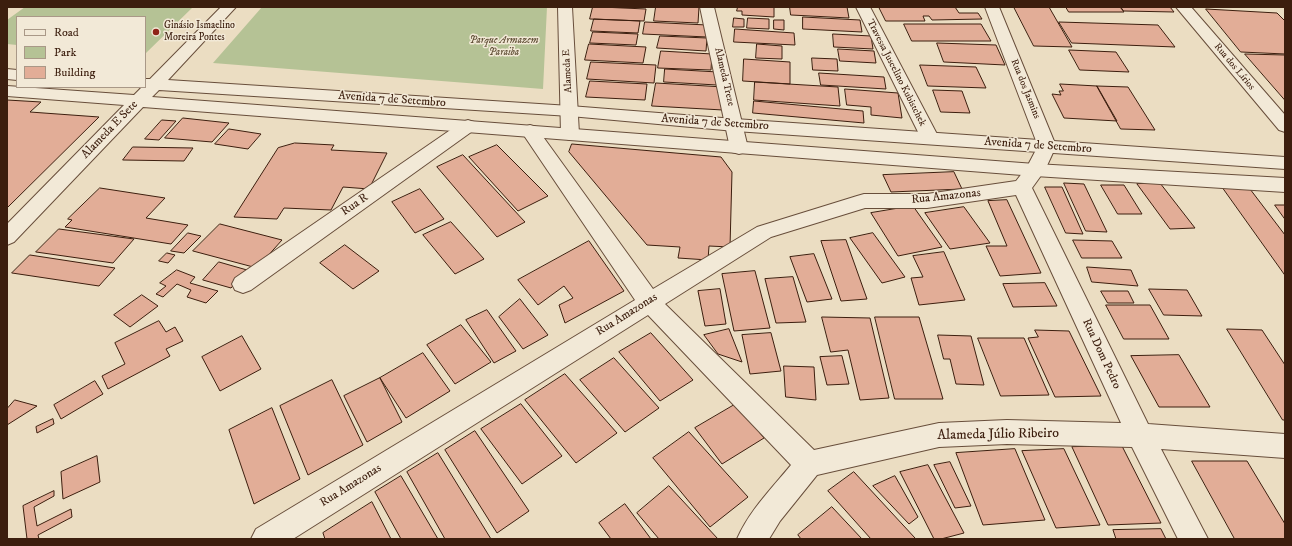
<!DOCTYPE html>
<meta charset="utf-8">
<style>
body{margin:0}
#map{position:relative;width:1292px;height:546px;overflow:hidden;background:#ebddc2;font-family:"IM FELL DW Pica",serif}
canvas{display:block}
.frame{position:absolute;inset:0;border:8px solid #3c1e0e;pointer-events:none}
.legend{position:absolute;left:16px;top:16px;width:130px;height:72px;box-sizing:border-box;background:#f2e9d7;border:1px solid #a99887;margin:0;padding:5px 7px;list-style:none;font-size:12px;color:#3c1e0e}
.legend li{display:flex;align-items:center;gap:8px;height:20px}
.legend b{width:20px;border:1px solid #a99887}
</style>
<div id="map">
<canvas width="1292" height="546"></canvas>
<div class="frame"></div>
<ul class="legend">
<li><b style="height:5px;background:#f2e9d7"></b>Road</li>
<li><b style="height:11px;background:#b5c295"></b>Park</li>
<li><b style="height:11px;background:#e2ad97"></b>Building</li>
</ul>
</div>
<script>
const g = document.querySelector('canvas').getContext('2d');
g.lineJoin = 'round';
function fill(path, color) {
  g.fillStyle = color;
  g.fill(path, 'evenodd');
}
function strokePath(path, color, width, dash) {
  g.strokeStyle = color;
  g.lineWidth = width;
  g.lineCap = dash ? 'butt' : 'round';
  g.setLineDash(dash || []);
  g.stroke(path);
}
function drawText(font, color, halo, rows, align = 'center') {
  g.font = font + ' "IM FELL DW Pica",serif';
  g.lineWidth = 3;
  g.setLineDash([]);
  g.textBaseline = 'middle';
  g.strokeStyle = halo;
  g.fillStyle = color;
  for (const [text, x, y, turn = 0] of rows) {
    g.save();
    g.translate(x, y);
    g.rotate((+turn || 0) * Math.PI / 180);
    g.textAlign = isNaN(turn) ? turn : align;
    if (halo) g.strokeText(text, 0, 0);
    g.fillText(text, 0, 0);
    g.restore();
  }
}
const green = new Path2D(`
 M25 7H193L146 53 145 17H17V45L7 44V20Z
 M262 7H547L543 89 213 63Z`);
const building = new Path2D(`
 M593 7H601L646 9 644 21 590 19Z
 M656 7H699L698 23 654 21Z
 M738 7H774V17L742 15V11H737Z
 M790 7H847L849 18 791 15Z
 M879 7H955L959 13H978L982 19 932 20 929 16H923L925 21H886Z
 M1014 7H1049L1072 47 1034 46Z
 M1066 7H1120L1124 12H1069Z
 M1121 7H1170L1174 12 1124 11Z
 M1206 9 1277 13 1285 21V54L1241 52Z
 M803 17 860 20 862 32 803 29Z
 M734 18 744 19V27H733Z
 M748 18 769 19V29L747 28Z
 M594 19 640 21 638 33 591 31Z
 M774 20H784V30L774 29Z
 M645 22 707 25V37L643 34Z
 M1059 22 1158 25 1175 47 1072 43Z
 M904 24H981L991 41H912Z
 M735 29 794 33 795 45 734 42Z
 M593 32 638 34 636 45 590 43Z
 M833 34 871 36 873 49 834 47Z
 M660 36 707 38 706 51 657 48Z
 M937 43 996 45 1005 65 944 62Z
 M589 44 646 47 643 63 585 60Z
 M757 44 782 46V59L756 58Z
 M838 49 874 51 876 63 840 61Z
 M1069 50 1116 52 1129 72 1080 70Z
 M661 51 712 54 711 70 658 68Z
 M1245 54 1285 55V100Z
 M812 58 837 59 838 71 813 70Z
 M744 59 790 62V84L743 81Z
 M591 62 656 65 654 83 587 79Z
 M920 65 976 67 986 88 928 86Z
 M665 69 718 72 717 85 664 82Z
 M819 73 884 77 886 89 821 85Z
 M590 81 647 84 645 100 586 97Z
 M755 82 838 87 840 106 754 100Z
 M656 83 724 87 723 110 652 106Z
 M1060 84 1097 86 1117 121 1064 118 1052 94 1061 95 1059 91H1063Z
 M1097 86 1128 87 1155 130 1121 129Z
 M845 89 898 93 902 118 871 115V107L847 105Z
 M933 90 962 91 970 113 941 112Z
 M7 100 41 102 30 112 99 117 7 208Z
 M754 101 863 111 864 123 753 113Z
 M183 118 229 123 212 142 165 138Z
 M162 120 176 121 159 140 145 139Z
 M229 129 261 134 248 149 215 144Z
 M295 143 334 145 331 150 387 153 369 189 343 187 331 210 284 208 277 219 234 217 278 148Z
 M572 144 721 157 732 172 730 247 709 246 708 260 678 258 680 247 647 245 569 152Z
 M497 145 548 196 518 211 469 157Z
 M133 147 193 148 184 161 123 160Z
 M463 155 525 222 497 237 437 167Z
 M954 172 962 189 891 192 883 175Z
 M1064 183 1084 184 1107 232 1086 231Z
 M1160 183 1195 228 1170 229 1137 184Z
 M1101 185H1124L1142 214H1118Z
 M1045 187H1062L1083 234 1066 233Z
 M100 188 165 198 146 218 188 225 171 244 65 227 72 220 68 219Z
 M1223 188 1250 189 1285 235V275Z
 M420 189 444 219 415 233 392 202Z
 M1007 200 1041 273 1000 276 986 246H1007L988 201Z
 M1275 205H1285V219Z
 M913 206 942 247 898 256 871 213Z
 M964 207 990 243 950 249 925 213Z
 M451 222 484 259 455 274 423 235Z
 M220 224 282 240 257 268 193 251Z
 M59 229 134 239 113 263 36 252Z
 M188 233 201 236 184 253 171 251Z
 M873 233 905 277 882 283 850 238Z
 M846 240 867 299 841 301 821 241Z
 M1073 240 1112 241 1122 258H1082Z
 M589 241 624 291 565 323 559 305 573 298 564 286 538 305 518 280Z
 M345 245 379 271 353 289 320 263Z
 M944 252 965 300 919 305 911 278 923 277 913 256Z
 M167 253 175 255 168 263 159 261Z
 M814 254 832 299 807 302 790 257Z
 M30 255 115 268 99 286 12 273Z
 M219 262 247 270 231 288 203 280Z
 M1087 267 1131 270 1138 286 1092 282Z
 M177 270 195 277 190 283 218 291 206 303 187 297 191 290 177 284 163 297 156 294 166 286 160 283Z
 M755 271 770 328 734 331 722 274Z
 M793 277 806 322 776 323 765 279Z
 M1045 283 1057 306 1013 307 1003 284Z
 M720 289 726 324 705 326 698 291Z
 M1149 289 1187 290 1202 316 1164 315Z
 M1101 291H1128L1134 303H1108Z
 M142 295 158 306 130 327 114 315Z
 M520 299 548 335 523 349 499 317Z
 M1106 305H1150L1169 339H1124Z
 M487 310 516 351 494 363 466 320Z
 M822 317 870 318 889 398 860 400 848 350 831 352Z
 M875 317H919L943 399H895Z
 M159 321 166 332 175 327 183 341 166 349 170 356 108 389 102 376 125 364 115 343Z
 M461 325 491 362 455 384 427 345Z
 M729 329 742 362 718 354 704 335Z
 M1227 329 1262 330 1285 365V420H1283Z
 M1035 330 1069 331 1101 396 1055 397 1028 338 1038 337Z
 M651 333 693 380 660 401 619 352Z
 M771 333 781 371 750 374 742 335Z
 M938 335 971 336 984 385 956 384 950 359H944Z
 M242 336 261 369 220 391 202 357Z
 M978 338H1024L1049 395 1001 396Z
 M423 353 450 391 406 418 380 378Z
 M1179 355 1210 407H1159L1131 356Z
 M842 356 849 384 827 385 820 357Z
 M614 358 659 408 625 432 580 380Z
 M784 366 814 367 816 400 786 397Z
 M565 374 617 433 576 463 525 400Z
 M380 378 402 422 367 442 344 396Z
 M332 380 363 445 308 475 280 406Z
 M95 381 103 394 61 419 54 405Z
 M15 400 37 406 7 425V409Z
 M521 404 562 456 522 484 481 429Z
 M736 404 764 438 722 464 695 428Z
 M272 408 300 479 254 504 229 430Z
 M53 419 54 424 37 433 36 427Z
 M475 431 529 511 497 533 445 450Z
 M689 432 748 497 710 527 653 458Z
 M1122 446 1161 523 1108 525 1072 447Z
 M1015 449 1045 520 983 525 956 453Z
 M1064 449 1100 525 1056 528 1022 451Z
 M438 453 491 539H445L407 472Z
 M97 456 100 482 63 499 61 472Z
 M1192 461H1247L1285 524V539H1235Z
 M950 462 971 506 955 508 934 465Z
 M928 465 964 533 941 539H934L900 472Z
 M854 472 915 538 914 539H871L828 491Z
 M401 476 438 539H401L375 492Z
 M895 476 918 517 909 524 873 486Z
 M669 486 718 539H659L637 513Z
 M54 491V496L34 507 37 526 71 509 72 517 38 535 39 539H27L23 506Z
 M372 502 391 539H325L323 533Z
 M625 504 651 539H611L599 523Z
 M832 507 862 539H801L798 535Z
 M1161 529 1166 539H1116L1113 530Z`);
const minor = new Path2D(`
 M558 7H572L579 134 576 138 570 140 564 138 561 134Z
 M700 7H714L748 148 746 152 739 154 732 152 730 148Z
 M856 7H870L939 138 937 142 930 144 923 142 921 138Z
 M985 7H999L1056 146 1045 170 1032 188 1148 424 1285 434V458L1161 449 1208 539H1178L1132 447 1007 444 939 447 817 475 780 521 769 539H737C749 511 772 488 791 465L648 315 293 539H251L256 529 635 300 521 131 524 127 530 125 536 127 653 289 757 227 857 196 864 194H927L1016 181 1027 167 1038 146ZM1016 195 1121 423 1007 420 939 423 814 450 665 304 771 237 865 208H927Z
 M1176 7H1191L1285 115V132L1279 130Z
 M468 120 474 122 477 126 474 130 251 290 243 293 235 290 232 284 235 278 462 122Z`);
const tertiary = new Path2D(`
 M221 7H236L168 80 570 106 735 119 1285 157V169L735 131 570 116 159 90 152 97 1035 164 1285 178V192L1035 176 143 107 14 242 7 245V224L124 105 7 96V86L134 95 141 88 139 87H145V79H150Z
 M7 69 17 70V80L7 79Z`);
const markers = [
 [156,32,4,"#8f2418"]
];
const farPoinames = [
 ["Ginásio Ismaelino",164,26],
 ["Moreira Pontes",164,38]
];
const farParknames = [
 ["Parque Armazem",504,41],
 ["Paraiba",504,53]
];
const farStreetnames = [
 ["Rua dos Lírios",1234,67,50],
 ["Alameda E",568,71,-93],
 ["Travessa Juscelino Kubistchek",896,73,63],
 ["Alameda Treze",724,77,77],
 ["Rua dos Jasmins",1025,89,68]
];
const streetNames = [
 ["Avenida 7 de Setembro",392,100,4],
 ["Avenida 7 de Setembro",715,123,4],
 ["Alameda E Sete",110,130,-46],
 ["Avenida 7 de Setembro",1038,146,4],
 ["Rua Amazonas",946,197,-6],
 ["Rua R",355,205,-35],
 ["Rua Amazonas",627,315,-32],
 ["Rua Dom Pedro",1101,354,65],
 ["Rua Amazonas",351,486,-32]
];
const nearStreetnames = [
 ["Alameda Júlio Ribeiro",998,435,-1]
];
fill(green, '#b5c295');
fill(building, '#e2ad97');
strokePath(building, '#3c1e0e', 1);
strokePath(minor, '#684e3b', 2);
strokePath(tertiary, '#684e3b', 2);
fill(minor, '#f2e9d7');
fill(tertiary, '#f2e9d7');
for (const [x, y, r, color] of markers) {
  const dot = new Path2D();
  dot.arc(x, y, r, 0, 2 * Math.PI);
  g.fillStyle = color;
  g.fill(dot);
  strokePath(dot, '#f2e9d7', 1.5);
}
drawText('10px', '#3c1e0e', '#f2e9d7', farPoinames, 'left');
drawText('italic 10px', '#604f36', '#f2e9d7', farParknames);
drawText('10px', '#3c1e0e', '#f2e9d7', farStreetnames);
drawText('12px', '#3c1e0e', '#f2e9d7', streetNames);
drawText('14px', '#3c1e0e', '#f2e9d7', nearStreetnames);
</script>
